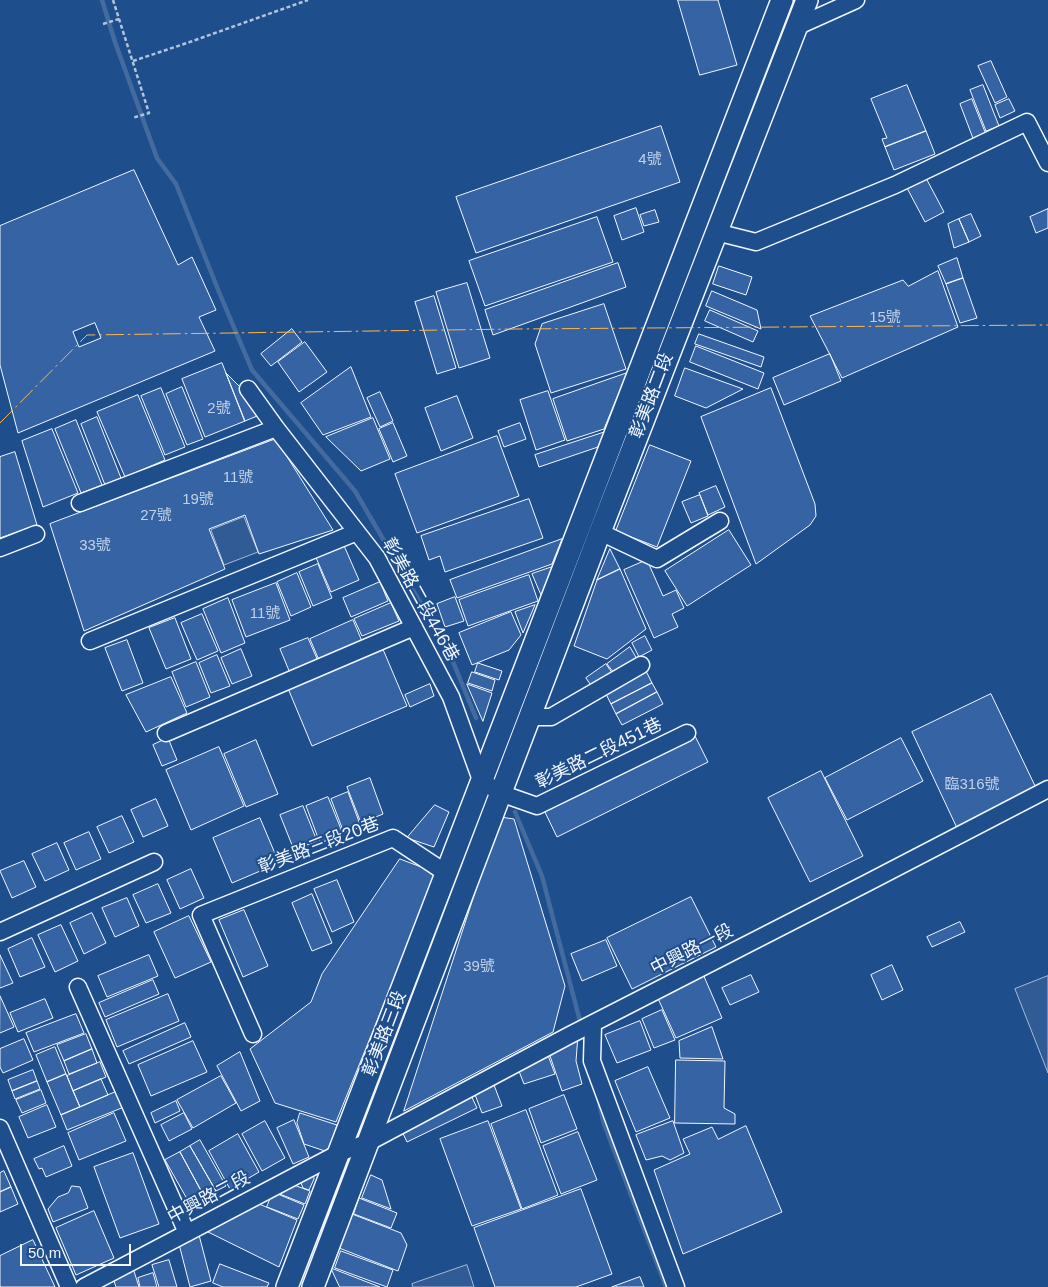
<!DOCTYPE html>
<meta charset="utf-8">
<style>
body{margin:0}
#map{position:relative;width:1048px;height:1287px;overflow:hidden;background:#1f4e8c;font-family:Arial,sans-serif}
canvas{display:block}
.scale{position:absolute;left:20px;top:1244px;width:111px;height:22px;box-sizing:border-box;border:2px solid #f2f6ff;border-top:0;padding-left:6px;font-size:15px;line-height:18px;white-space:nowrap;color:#f2f6ff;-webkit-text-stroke:4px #1f4e8c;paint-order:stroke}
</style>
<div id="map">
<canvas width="1048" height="1287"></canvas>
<div class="scale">50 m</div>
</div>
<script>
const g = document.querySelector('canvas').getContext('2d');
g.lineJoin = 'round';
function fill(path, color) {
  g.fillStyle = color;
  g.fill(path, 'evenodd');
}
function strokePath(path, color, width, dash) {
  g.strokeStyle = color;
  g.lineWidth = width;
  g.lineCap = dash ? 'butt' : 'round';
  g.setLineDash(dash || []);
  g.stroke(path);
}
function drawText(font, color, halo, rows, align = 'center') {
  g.font = font + ' Arial,"Noto Sans TC",sans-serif';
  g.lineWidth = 4;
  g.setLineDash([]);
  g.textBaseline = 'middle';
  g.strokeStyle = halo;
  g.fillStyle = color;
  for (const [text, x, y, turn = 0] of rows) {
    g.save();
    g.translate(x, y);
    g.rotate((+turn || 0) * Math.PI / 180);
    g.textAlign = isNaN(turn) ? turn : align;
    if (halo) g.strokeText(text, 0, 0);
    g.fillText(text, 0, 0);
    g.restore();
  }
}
const built = new Path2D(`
 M244 517 258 552 224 565 211 530Z
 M1048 976V1073L1015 989Z
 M467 1265 474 1287H413L412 1284Z`);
const stream = new Path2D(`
 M102 0 115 42 157 158 176 184 219 292 252 370 355 491 449 652 476 718
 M515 812 542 876 581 1025
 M598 1098 604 1124 666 1287`);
const building = new Path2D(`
 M678 0H718L737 65 700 75Z
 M991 61 1007 97 995 103 978 66Z
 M907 85 926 131 885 147 882 139 887 138 871 99Z
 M983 85 999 126 986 131 970 90Z
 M972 99 987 137 974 141 960 104Z
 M1009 99 1015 111 1000 118 995 105Z
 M661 126 680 182 476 253 456 197Z
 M926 131 935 154 894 170 885 147Z
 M134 170 178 265 192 257 216 310 199 317 215 351 18 433 0 365V226ZM95 323 101 338 79 347 73 332Z
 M926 178 944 212 925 222 907 188Z
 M636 208 644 232 622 240 614 216Z
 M1048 209V228L1036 233 1030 217Z
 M655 210 659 222 644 226 640 215Z
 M971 214 981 236 969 242 959 219Z
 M597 217 613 262 485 306 469 261Z
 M959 219 969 242 954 248 948 224Z
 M957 258 963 278 946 284 938 266Z
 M618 263 626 287 493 335 485 310Z
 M719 266 752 277 746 295 713 284Z
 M938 271 958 327 842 378 810 316 903 280 908 286Z
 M963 278 977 318 960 323 946 284Z
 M467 283 490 358 459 368 436 292Z
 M712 291 757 310 761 329 706 306Z
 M434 296 456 368 437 374 415 302Z
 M604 304 626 369 551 393 535 344 542 324Z
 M710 310 758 331 753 342 705 321Z
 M292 329 302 342 271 366 261 354Z
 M699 334 764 357 761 367 695 344Z
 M305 342 327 372 299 392 278 362Z
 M696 346 764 373 758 389 690 362Z
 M830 354 841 381 784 405 773 378Z
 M222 363 245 421 205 437 182 379Z
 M351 367 371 417 323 435 301 403Z
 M685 368 743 389 706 408 675 396Z
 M226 373 261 408 262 414 245 421Z
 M627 373 604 429 567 441 553 399Z
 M182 387 203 439 187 445 166 394Z
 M161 388 185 447 165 455 141 396Z
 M771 388 815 504 816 516 810 525 756 564 701 417Z
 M548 391 565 440 536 450 520 400Z
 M380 392 393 421 380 427 367 398Z
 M138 395 165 460 125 477 97 412Z
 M457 396 473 438 441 451 425 408Z
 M97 417 121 478 105 485 81 424Z
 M373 418 390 459 361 471 326 437Z
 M76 420 102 485 81 493 55 429Z
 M393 423 407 456 393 462 379 429Z
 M520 423 526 439 504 447 498 431Z
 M52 429 78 493 43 507 22 441Z
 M605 432 598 447 539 467 535 455Z
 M497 436 519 496 417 533 395 474Z
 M276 439 333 530 259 554 245 515 209 529 225 569 84 631 50 524Z
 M650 445 691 461 657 547 616 531Z
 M15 452 37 525 0 538V457Z
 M716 486 725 507 708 515 699 493Z
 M700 495 708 516 691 523 682 502Z
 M529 499 543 538 445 572 440 556 429 560 421 536Z
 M729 530 751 565 687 606 665 571Z
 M562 539 552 564 457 598 450 580Z
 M342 541 359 580 331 592 314 553Z
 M610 549 620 569 597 580Z
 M647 560 663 596 676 590 684 608 672 614 678 627 654 638 624 570Z
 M318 564 332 598 313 606 299 572Z
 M552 567 541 595 532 574Z
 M620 569 646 629 607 659 574 646 597 580Z
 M297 573 311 607 291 616 277 582Z
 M529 575 538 601 468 626 459 600Z
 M380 582 388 601 351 617 343 598Z
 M276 583 290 620 246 637 232 600Z
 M455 597 464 621 445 627 437 604Z
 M228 598 245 643 221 653 203 609Z
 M391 603 399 621 362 636 354 619Z
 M535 605 523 633 515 612Z
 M511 612 521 635 509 650 472 665 459 633Z
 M202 614 218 651 197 660 181 623Z
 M175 618 191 659 166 669 149 628Z
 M353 620 364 646 321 665 310 639Z
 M645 636 652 650 639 657 632 643Z
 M308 638 318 661 290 673 280 649Z
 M127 640 143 683 122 691 105 648Z
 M382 647 407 706 312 746 287 686Z
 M630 647 637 659 614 673 607 664Z
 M241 649 252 676 232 684 221 658Z
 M217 655 230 686 211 693 199 663Z
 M196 662 210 697 186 707 172 672Z
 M478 663 502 671 499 680 475 672Z
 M606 664 613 674 592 687 586 678Z
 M646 671 652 683 611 704 605 692Z
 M472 672 495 680 492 691 468 683Z
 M171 677 187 713 146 732 126 695Z
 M652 683 657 692 616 714 611 704Z
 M430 684 434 696 410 707 405 695Z
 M467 684 492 693 483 721Z
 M657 692 663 704 622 725 616 714Z
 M991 694 1037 790 957 828 912 732Z
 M694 734 708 762 557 837 543 808Z
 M168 738 177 760 162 766 153 745Z
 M901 738 923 781 847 820 825 778Z
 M256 740 278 794 246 807 224 754Z
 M219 747 244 806 191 830 166 770Z
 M821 771 863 856 810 882 768 798Z
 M370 778 383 814 361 823 347 787Z
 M348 792 361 827 344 833 331 799Z
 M328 797 343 834 320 843 306 806Z
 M156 799 168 826 143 837 131 810Z
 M435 805 449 812 434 847 407 838Z
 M303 806 317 841 294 850 280 815Z
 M122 816 134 842 109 853 97 827Z
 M500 817 514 819 565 986 553 1032 404 1111Z
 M260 818 279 863 232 883 213 838Z
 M89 832 101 859 76 870 64 843Z
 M57 843 69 870 45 881 32 854Z
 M400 859 437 873 336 1122 275 1103 250 1049 311 1002 322 974Z
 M24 861 36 887 12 898 0 871Z
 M191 869 204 898 180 909 167 880Z
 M337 880 354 922 332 932 314 889Z
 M158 884 171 913 146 923 133 895Z
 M312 894 332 943 312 951 292 903Z
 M691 897 716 947 632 989 607 938Z
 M127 898 139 926 115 937 102 908Z
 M244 910 268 966 243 977 219 920Z
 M92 913 106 943 84 954 70 923Z
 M189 916 211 962 175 978 154 932Z
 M960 922 965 932 932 947 927 937Z
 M61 925 78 961 55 972 38 935Z
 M32 938 45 967 20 977 8 949Z
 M606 940 617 966 582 981 571 954Z
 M0 955 13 983 0 988Z
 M149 955 158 976 107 997 98 976Z
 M892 965 903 990 882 1000 871 975Z
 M703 974 722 1018 676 1038 656 994Z
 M751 975 759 992 730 1005 722 988Z
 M153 980 159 994 105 1017 99 1003Z
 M168 994 179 1021 117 1047 106 1020Z
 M0 996 14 1027 0 1033Z
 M45 999 53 1018 18 1032 10 1013Z
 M662 1010 675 1040 654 1048 642 1019Z
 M76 1014 84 1033 34 1052 26 1033Z
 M640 1021 651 1050 617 1063 605 1035Z
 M185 1023 191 1037 129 1064 123 1051Z
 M712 1027 723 1059 680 1058 679 1041Z
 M86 1034 92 1049 64 1061 57 1045Z
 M578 1035 576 1061 582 1084 562 1091 548 1050Z
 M24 1039 33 1060 3 1073 0 1067V1049Z
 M193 1041 207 1072 151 1096 138 1065Z
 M55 1047 66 1074 47 1082 36 1055Z
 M92 1049 97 1063 69 1074 64 1061Z
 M546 1050 555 1074 524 1084 517 1066Z
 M240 1052 260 1101 241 1111 217 1066Z
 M676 1060 725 1061 724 1108 735 1114V1124L675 1123Z
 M100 1062 106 1077 73 1091 67 1076Z
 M648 1067 670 1118 636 1132 615 1081Z
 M33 1070 37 1081 12 1091 8 1080Z
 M66 1074 80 1107 61 1115 47 1082Z
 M221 1076 236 1103 193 1128 177 1100Z
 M101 1079 108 1095 80 1107 73 1091Z
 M37 1081 40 1089 15 1099 12 1091Z
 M494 1085 502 1106 482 1113 474 1092Z
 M41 1090 46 1103 22 1113 16 1100Z
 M118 1091 124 1107 67 1130 61 1115Z
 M470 1093 477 1108 407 1142 400 1127Z
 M564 1095 577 1129 541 1143 529 1109Z
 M176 1101 180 1111 155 1123 151 1113Z
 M47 1105 56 1127 28 1138 19 1117Z
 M526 1110 558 1195 522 1209 491 1124Z
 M114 1113 126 1141 79 1160 68 1133Z
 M184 1113 192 1129 169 1141 161 1125Z
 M300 1113 337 1125 328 1152 304 1144 297 1123Z
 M294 1120 309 1157 293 1164 277 1128Z
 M265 1121 285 1158 262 1171 242 1134Z
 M488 1121 521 1209 472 1226 440 1139Z
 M673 1121 684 1153 670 1160 662 1156 646 1160 636 1135Z
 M746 1126 782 1212 683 1254 654 1170 690 1154 683 1139 712 1127 718 1139Z
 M578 1132 597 1180 561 1194 543 1146Z
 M238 1134 259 1172 230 1189 209 1151Z
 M200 1140 226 1186 216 1191 190 1146Z
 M64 1146 72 1166 46 1177 42 1168 39 1169 34 1159Z
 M190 1146 216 1191 205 1198 180 1152Z
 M180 1152 205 1198 191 1206 165 1160Z
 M133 1153 159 1224 120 1238 94 1167Z
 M313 1170 314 1179 309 1190 303 1188 299 1178Z
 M4 1171 11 1187 0 1192V1173Z
 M371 1175 382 1180 391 1209 362 1198Z
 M286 1182 310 1191 305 1204 272 1191Z
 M72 1186 80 1187 88 1208 53 1222 48 1209 58 1197 68 1193Z
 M11 1187 18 1204 0 1212V1192Z
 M581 1189 612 1274 576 1287H495L474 1228Z
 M273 1192 304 1205 298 1219 267 1207Z
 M359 1198 397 1213 391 1228 354 1214Z
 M252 1201 297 1220 279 1267 206 1231Z
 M94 1211 114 1258 76 1275 56 1228Z
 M352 1214 401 1233 407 1245 398 1271 339 1248Z
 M199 1235 211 1281 190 1287 178 1240Z
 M33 1240 55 1287H0V1256Z
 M341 1251 393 1270 387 1287 335 1268Z
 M169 1260 177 1287H159L152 1265Z
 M220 1264 269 1283 267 1287H223L213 1283Z
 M133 1268 139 1287H116L113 1278Z
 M331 1268 380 1287H340Z
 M153 1273 157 1287H140L138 1278Z
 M640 1277 644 1287H612Z`);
const path = new Path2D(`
 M113 0 149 113 132 118
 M103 24 119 19
 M133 61 187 43 308 0`);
const minor = new Path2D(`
 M796 27 856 0
 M716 232 756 242 895 185 1027 122 1048 163
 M248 389 276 428 377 558 451 697 481 780 500 793 537 806 687 733
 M80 503 276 428
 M600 532 657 559 720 521
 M0 548 36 534
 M90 641 357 532
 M529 717H551L641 665
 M166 733 414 627
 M0 932 154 862
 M78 987 187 1233
 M593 1024 592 1061 676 1287
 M253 1034 201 915 393 838 446 873
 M0 1128 69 1287
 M84 1287 339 1153 369 1142 570 1035 867 883 1048 789`);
const major = new Path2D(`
 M287 1287C451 858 616 429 782 0
 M313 1287 600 532 807 0`);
const power = new Path2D(`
 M0 423 87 335 516 329 1048 325`);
const numberNames = [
 ["4號",650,160],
 ["15號",885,318],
 ["2號",219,409],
 ["11號",238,478],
 ["19號",198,500],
 ["27號",156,516],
 ["33號",95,546],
 ["11號",265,614],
 ["臨316號",972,785],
 ["39號",479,967]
];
const streetNames = [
 ["彰美路二段",652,396,-69],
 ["彰美路二段446巷",420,600,61],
 ["彰美路二段451巷",599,754,-26],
 ["彰美路三段20巷",319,846,-21],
 ["中興路一段",692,950,-27],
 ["彰美路三段",385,1034,-69],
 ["中興路二段",209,1198,-28]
];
fill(built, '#305b95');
strokePath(built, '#a8bbd7', 1);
strokePath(stream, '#446ba0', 4.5);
fill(building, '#3563a3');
strokePath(building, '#f2f6ff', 1);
strokePath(minor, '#f2f6ff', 19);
strokePath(major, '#f2f6ff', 24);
strokePath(path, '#b3c4dc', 2.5, [4, 2.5]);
strokePath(minor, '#1f4e8c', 16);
strokePath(major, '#1f4e8c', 21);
strokePath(power, '#ffb74d', 1, [18, 4, 2.5, 4]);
drawText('15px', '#c3d1e8', null, numberNames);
drawText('18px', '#f2f6ff', '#1f4e8c', streetNames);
</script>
